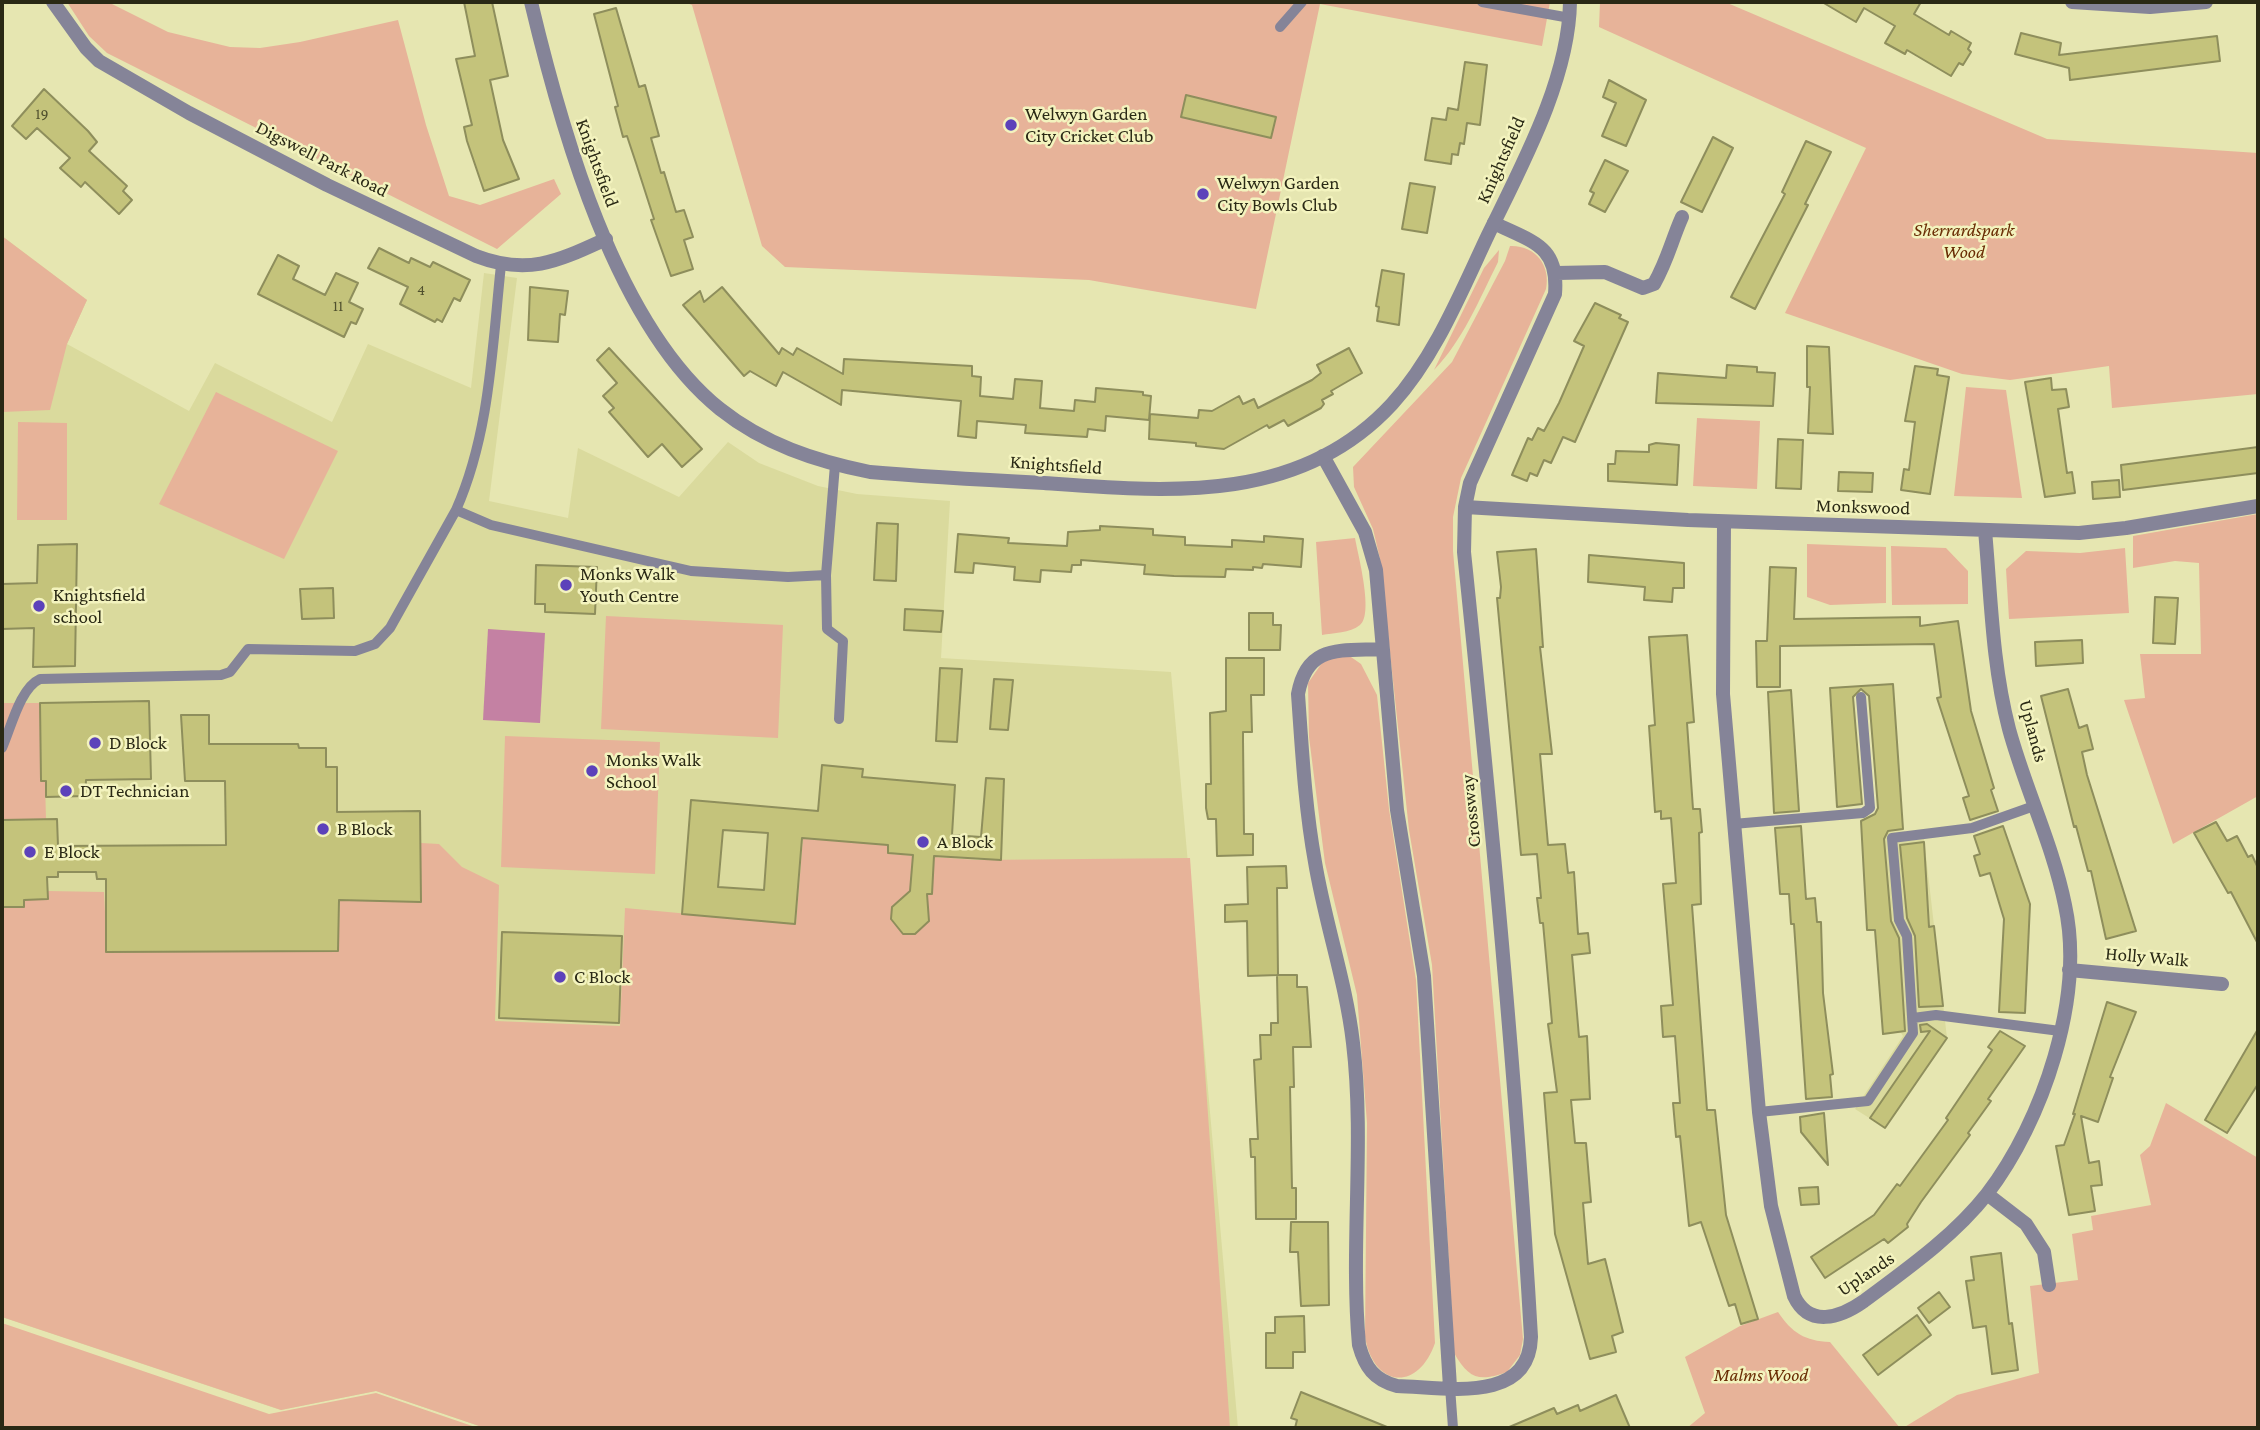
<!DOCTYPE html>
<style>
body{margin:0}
#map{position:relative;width:2260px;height:1430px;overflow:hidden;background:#e6e6b1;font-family:"Crimson Pro",serif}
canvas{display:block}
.frame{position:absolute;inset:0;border:4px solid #2a2915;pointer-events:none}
</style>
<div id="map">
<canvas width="2260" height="1430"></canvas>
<div class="frame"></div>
</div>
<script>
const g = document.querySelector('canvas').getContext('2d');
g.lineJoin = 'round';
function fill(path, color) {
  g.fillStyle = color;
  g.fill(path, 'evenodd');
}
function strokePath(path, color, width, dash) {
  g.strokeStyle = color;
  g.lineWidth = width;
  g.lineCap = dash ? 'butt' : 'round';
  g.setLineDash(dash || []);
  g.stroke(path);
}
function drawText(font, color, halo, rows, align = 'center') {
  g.font = font + ' "Crimson Pro",serif';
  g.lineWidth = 5;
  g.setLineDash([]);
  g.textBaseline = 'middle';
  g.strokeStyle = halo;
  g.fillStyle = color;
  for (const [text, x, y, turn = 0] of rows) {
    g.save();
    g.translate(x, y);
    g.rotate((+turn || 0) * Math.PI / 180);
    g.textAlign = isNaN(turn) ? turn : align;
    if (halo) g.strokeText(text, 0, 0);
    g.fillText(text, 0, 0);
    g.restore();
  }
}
const built = new Path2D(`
 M2 236 87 300 67 344 189 411 215 363 332 422 368 344 471 388 484 273 517 278 489 501 568 518 578 448 679 497 728 442 759 463 818 486 857 494 950 501 941 658 1171 672 1238 1428H485L376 1391 281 1410 2 1317Z
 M1905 831 1906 840 1924 839 1947 1038 1885 1128 1855 1109 1903 1036 1901 1033 1883 1034 1875 930H1867L1862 835Z`);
const green = new Path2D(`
 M67 2H108L168 32 230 47 260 48 300 42 398 20 426 125 449 196 480 205 554 179 561 194 497 249 107 53 89 36Z
 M684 2H1550L1542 46 1320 4 1256 309 1089 280 785 267 762 246 692 5Z
 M1600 2H1725L2047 139 2258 153V394L2112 408 2109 366 2010 380 1962 374 1785 313 1866 148 1599 27Z
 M2 236 87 300 67 344 50 410 2 412Z
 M1510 246C1535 245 1551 265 1546 289L1461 478 1453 517V551L1523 1339 1520 1355 1507 1372C1479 1382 1469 1379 1454 1353L1432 965 1409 830 1380 559 1373 529 1354 487 1353 467 1452 362 1505 261Z
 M1499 250 1498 262C1479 300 1463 340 1434 370L1484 268Z
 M1966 387 2006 390 2022 498 1954 496Z
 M216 392 338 451 284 559 159 504Z
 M1697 418 1760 421 1757 489 1693 486Z
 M18 422 67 423V520H17Z
 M2258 514V796L2173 844 2124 700 2145 698 2140 654H2201L2199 563 2175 561 2133 568V536Z
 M1355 538C1358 555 1374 614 1360 625 1350 633 1333 633 1322 635L1316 542Z
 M1807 544 1886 547V603L1830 605 1807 597Z
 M1891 546 1946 548 1968 571V604L1892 605Z
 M2125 548 2129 613 2009 619 2006 569 2026 551 2080 553Z
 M606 616 783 625 778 738 601 729Z
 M1335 657H1351L1361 664 1377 695 1389 809 1416 980 1435 1343C1418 1392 1374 1388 1365 1337L1367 1123 1357 995 1325 863 1309 737 1308 683 1324 660Z
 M2 703H40L41 781 45 782 46 819 2 820Z
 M505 736 660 742 655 874 501 867Z
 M803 838 888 845V854L978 860 1190 858 1230 1428H485L376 1391 281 1410 2 1317V907H24V899H48V891L104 892 107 952 338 951 340 901H421V843L439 844 462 867 499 885 495 1021 620 1026 625 908 796 924Z
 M2166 1103 2258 1158V1428H1903L1957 1395 2039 1373 2030 1286 2078 1280 2072 1234 2093 1230 2091 1216 2151 1205 2140 1155 2150 1146Z
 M1778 1312C1792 1333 1805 1341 1830 1342L1900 1428H1687L1705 1413 1685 1357 1740 1326Z
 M2 1323 269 1414 376 1393 478 1428H2Z`);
const water = new Path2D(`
 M488 629 545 633 540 723 483 720Z`);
const building = new Path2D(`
 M464 2H492L508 76 490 80 503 140 519 179 484 191 467 141 464 127 472 125 456 59 475 56Z
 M1822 2H1921L1914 14 1949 35 1951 31 1971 43 1968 49 1971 52 1963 65 1959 63 1951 76 1907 50 1905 54 1885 43 1895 26 1864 8 1856 22Z
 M616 8 639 87 645 85 659 136 651 138 661 173 664 172 676 212 684 210 693 237 684 240 693 269 671 276 651 220 654 219 636 163 627 136 623 137 615 107 618 106 594 14Z
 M2021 33 2061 43 2059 55 2217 36 2220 61 2070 80 2069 68 2015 54Z
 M1465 62 1487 65 1480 125 1467 123 1464 144 1460 143 1458 155 1452 154 1451 164 1425 160 1432 118 1446 120 1448 108 1458 110Z
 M1609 80 1646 100 1626 146 1602 136 1616 103 1603 97Z
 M44 89 88 131 97 142 89 151 127 186 123 191 132 200 119 214 85 182 81 187 60 168 70 158 37 128 26 139 12 126Z
 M1186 95 1276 117 1271 138 1181 117Z
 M1713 137 1733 148 1702 212 1681 202Z
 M1806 141 1831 152 1805 204 1808 205 1755 309 1731 297 1785 194 1782 192Z
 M1605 160 1628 171 1605 212 1589 204 1594 193 1590 191Z
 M1410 183 1435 187 1427 233 1402 229Z
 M379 248 409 263 411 258 430 267 433 262 470 280 460 301 454 298 442 322 437 319 435 322 400 304 408 287 368 268Z
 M278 255 299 266 293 279 325 295 336 273 358 283 349 302 363 309 356 324 351 322 344 337 258 294Z
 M1382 270 1404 274 1399 325 1377 321 1379 307 1376 306Z
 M530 287 568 291 565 315 560 314 558 342 528 340Z
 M722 287 779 354 782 348 793 355 797 348 843 374 844 359 972 366V376L981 377 980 396 1013 399 1015 379 1042 381 1040 408 1074 411 1075 400 1095 402 1096 388 1143 392V395L1151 396 1149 420 1106 416 1105 431 1088 429 1087 437 1025 433 1026 425 977 421 976 438 958 436 961 401 842 390 841 405 783 372 776 386 750 371 744 376 683 305 700 291 704 302Z
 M1595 303 1621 315 1619 318 1628 322 1575 442 1563 437 1551 463 1544 460 1537 476 1530 473 1527 481 1512 475 1528 438 1532 440 1538 428 1544 431 1559 403 1584 346 1574 341Z
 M1807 346 1829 347 1833 434 1808 433 1810 387H1807Z
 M609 348 702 449 682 467 662 444 648 457 609 412 614 408 603 396 617 383 597 360Z
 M1349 348 1362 373 1331 391 1333 394 1322 400 1324 404 1321 408 1288 426 1284 420 1269 428 1267 425 1224 449 1196 446V443L1149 439 1150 414 1198 418 1199 410 1212 411 1239 396 1243 404 1254 399 1258 408 1312 380 1321 373 1317 365Z
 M1727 365 1757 367V372L1775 373 1773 406 1656 403 1658 373 1726 378Z
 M1915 366 1938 369 1937 375 1949 377 1930 494 1901 490 1904 469 1909 470 1915 422 1905 421Z
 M2051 378 2052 390 2066 389 2069 407 2058 409 2067 473 2072 472 2075 493 2045 497 2025 382Z
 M1778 439 1803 440 1801 489 1776 488Z
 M1656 443 1679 445 1677 485 1608 481V464H1615L1616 451 1649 452V445Z
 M2258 447V473L2123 490 2121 465Z
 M1839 472 1873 473 1872 492 1838 491Z
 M2119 480 2120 497 2093 499 2092 482Z
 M877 523 898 524 896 581 874 580Z
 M1100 526 1153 529V535L1185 537V545L1232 547V540L1264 542V536L1303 539 1301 567 1263 564 1262 568 1253 567V570L1226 569 1225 577 1174 576 1144 574 1145 565 1081 560V565H1072L1071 572 1041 570 1040 582 1014 580 1015 567 974 563 973 573 955 572 958 534 1009 538 1008 543 1067 546 1068 532 1100 530Z
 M77 544 75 666 33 667 34 628 2 629V584L37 583 38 545Z
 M1536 549 1543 647H1540L1552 754H1540L1548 845 1565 844 1568 873 1574 872 1578 934 1588 933 1590 953 1572 955 1579 1037 1587 1036 1590 1099 1571 1100 1575 1143H1586L1591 1202 1583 1203 1588 1264 1605 1259 1623 1332 1612 1336 1616 1352 1590 1359 1555 1234 1544 1093 1557 1092 1548 1024 1552 1023 1543 923H1540L1537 898H1541L1537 854 1521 855 1497 598H1500L1501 587 1497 552Z
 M1589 555 1684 563V588H1673L1672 602 1644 600 1645 587 1588 582Z
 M536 565 597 567 595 614 545 612V604H535Z
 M1770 567 1796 568 1794 619 1920 617V626L1958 621 1971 711 1994 788 1991 790 1998 811 1970 820 1963 798 1969 796 1937 698 1941 697 1934 644 1780 646V687H1757L1756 641H1767Z
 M333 588 334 618 302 619 300 589Z
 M2155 597 2178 598 2175 644 2153 643Z
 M905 609 943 611 941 632 904 630Z
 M1249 613H1273V625H1281L1280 650H1249Z
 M1687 635 1694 722 1687 723 1693 809H1700L1702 832 1699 833 1701 904 1692 905 1707 1110H1715L1726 1215 1758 1319 1741 1324 1735 1304 1729 1306 1701 1222 1689 1226 1680 1136 1676 1137 1673 1103H1680L1675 1036 1663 1037 1661 1006 1673 1005 1663 884 1676 883 1671 818 1661 819V811L1655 812 1649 726 1655 725 1649 637Z
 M2082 640 2083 663 2036 666 2035 642Z
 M1226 658H1264V695H1251L1252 732H1243V740L1244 834H1253V855L1217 856 1216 819H1208L1206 808V784H1211L1210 713 1226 711Z
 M940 668 962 669 957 742 936 741Z
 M994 679 1013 680 1008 730 990 729Z
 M1893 684 1903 829 1888 831 1884 839 1891 921 1899 938 1905 1031 1883 1034 1875 930H1867L1861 821 1875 814 1878 808 1869 696 1861 689 1853 697 1862 804 1837 807 1830 688Z
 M2068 689 2079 728 2087 725 2093 749 2082 752 2087 775 2136 931 2106 939 2091 871H2088L2076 826 2074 827 2041 696Z
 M1791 690 1799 811 1774 813 1768 692Z
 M149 701 151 779 86 780 85 796 46 797V781H41L40 703Z
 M181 715H209V744H298L299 748H326V767H337V812L420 811 421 902 339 900 338 951 106 952V879H97L96 872H58V877H47L48 899 24 900V907H2V820L57 819 58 846 226 845 225 781H185Z
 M822 765 863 769 862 777 955 785 952 835 981 837 986 778 1004 779 1001 860 934 856 932 894H927L929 921 915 934H903L891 919 892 907 910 891 913 855 888 853V845L802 838 795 924 682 914 691 800 818 811ZM723 830 768 833 764 890 718 887Z
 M2216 822 2227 841 2237 836 2248 857 2252 855 2258 868V944L2231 892 2228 893 2194 833Z
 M1801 826 1806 899 1815 898 1817 922H1821L1823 993 1833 1074 1830 1075 1832 1097 1806 1099 1794 924H1791L1789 894H1780L1775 828Z
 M2003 826 2030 904 2025 1013 1999 1012 2004 919 1990 873 1980 876 1974 856 1980 854 1974 836Z
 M1924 842 1929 927 1934 926 1943 1006 1919 1007 1915 936 1907 918 1900 845Z
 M1286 866 1287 888H1277L1278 975 1248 976 1247 921 1225 922V905L1248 904 1247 867Z
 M502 932 622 936 619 1023 499 1018Z
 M1277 975H1297V987H1307L1311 1047H1293L1294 1087H1290L1292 1188H1296V1219H1256L1255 1157H1251L1250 1139H1258L1254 1060 1261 1059 1260 1035H1271V1023H1278Z
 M2107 1002 2136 1012 2110 1077 2113 1078 2098 1122 2081 1116 2089 1163 2099 1161 2102 1185 2091 1186 2095 1211 2069 1215 2056 1146 2064 1145 2075 1114H2073Z
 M1927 1024 1947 1038 1885 1128 1870 1118 1930 1031 1921 1032 1920 1025Z
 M2258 1029V1084L2227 1133 2205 1120Z
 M2000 1031 2025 1046 1988 1099 1991 1101 1968 1133 1970 1135 1921 1202 1907 1224 1908 1227 1888 1243 1884 1239 1825 1278 1811 1257 1874 1215 1897 1184 1900 1186 1948 1120 1946 1118 1992 1050 1988 1047Z
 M1824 1113 1828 1165 1801 1132 1800 1117Z
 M1818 1187 1819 1204 1801 1205 1799 1188Z
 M1291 1222H1328L1329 1305 1301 1306 1298 1252H1290Z
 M2001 1253 2009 1324 2012 1323 2018 1370 1992 1374 1986 1326 1973 1328 1966 1281 1974 1280 1971 1257Z
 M1939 1292 1950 1307 1929 1323 1918 1308Z
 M1917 1315 1931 1335 1878 1375 1863 1355Z
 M1304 1316 1305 1352H1293V1368H1266V1333H1275V1317Z
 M1301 1392 1387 1427V1428H1295L1297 1420 1291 1418Z
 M1616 1395 1630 1428H1507L1554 1408 1557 1414 1578 1405 1580 1411Z`);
const service = new Path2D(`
 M1482 2 1570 18
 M1280 27 1302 2
 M501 265C492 349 490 433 456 510L491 525 691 571 788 577 826 575 835 465
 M826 575 827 629 843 641 839 719
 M2 748C11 728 20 688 40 679L221 675 230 672 248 649 355 651 375 644 390 628 456 510
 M1733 824 1863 813 1870 808 1861 697
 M1913 1018 1936 1015 2060 1031
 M1759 1112 1868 1101 1913 1033 1907 936 1899 920 1892 838 1972 828 2034 806
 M1450 1387 1453 1428`);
const minor = new Path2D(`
 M53 2 86 48 99 61 189 113 327 185 476 256C528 276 558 261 606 239
 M2072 2 2150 7 2206 2
 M1557 273 1605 272 1643 288 1654 284C1668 259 1671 242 1682 217
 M1323 456 1365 532 1376 570 1397 810 1424 976 1450 1387
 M1465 507 1688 520 2079 533 2126 528 2258 506
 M1724 522 1723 694 1759 1112 1771 1206 1794 1296C1809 1328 1840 1318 1864 1301 1907 1269 1954 1236 1987 1194 2043 1121 2085 997 2065 905 2053 845 2025 788 2009 729 1992 664 1991 597 1985 530
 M1382 649C1340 651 1307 644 1298 694 1302 750 1305 807 1315 862 1325 923 1346 982 1353 1043 1365 1143 1350 1245 1359 1345 1365 1367 1374 1380 1397 1386 1444 1387 1529 1405 1531 1337 1516 1075 1491 813 1464 552L1465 507 1470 483 1555 294C1559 245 1532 242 1494 223
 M2069 970 2222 984
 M1987 1194 2026 1224 2044 1252 2049 1285`);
const tertiary = new Path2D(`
 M531 2C561 128 615 325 720 409 764 444 815 461 870 472 928 477 986 480 1044 483 1167 492 1299 505 1392 404 1435 357 1461 292 1488 235 1522 165 1569 79 1570 2`);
const markers = [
 [1011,125,7,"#5c42ba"],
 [1203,194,7,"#5c42ba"],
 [566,585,7,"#5c42ba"],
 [39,606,7,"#5c42ba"],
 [95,743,7,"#5c42ba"],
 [592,771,7,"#5c42ba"],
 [66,791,7,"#5c42ba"],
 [323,829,7,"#5c42ba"],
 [923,842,7,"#5c42ba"],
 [30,852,7,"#5c42ba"],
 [560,977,7,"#5c42ba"]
];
const numberNames = [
 ["19",42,114],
 ["4",421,290],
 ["11",338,306]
];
const poiNames = [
 ["Welwyn Garden",1025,114],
 ["City Cricket Club",1025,136],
 ["Welwyn Garden",1217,183],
 ["City Bowls Club",1217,205],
 ["Monks Walk",580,574],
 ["Youth Centre",580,596],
 ["Knightsfield",53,595],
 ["school",53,617],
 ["D Block",109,743],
 ["Monks Walk",606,760],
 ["School",606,782],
 ["DT Technician",80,791],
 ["B Block",337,829],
 ["A Block",937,842],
 ["E Block",44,852],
 ["C Block",574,977]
];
const streetNames = [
 ["Digswell Park Road",322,159,27],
 ["Knightsfield",1501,160,-66],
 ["Knightsfield",597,163,70],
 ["Knightsfield",1056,465,4],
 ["Monkswood",1863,507,2],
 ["Uplands",2033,731,75],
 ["Crossway",1471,811,-96],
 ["Holly Walk",2147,957,5],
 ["Uplands",1866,1274,-34]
];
const parkNames = [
 ["Sherrardspark",1964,230],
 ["Wood",1964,252],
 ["Malms Wood",1761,1375]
];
fill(built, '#dada9d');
fill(green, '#e7b399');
fill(water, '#c481a3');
fill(building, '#c4c37b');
strokePath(building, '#8e8e5c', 2);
strokePath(service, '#858498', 10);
strokePath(minor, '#858498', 14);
strokePath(tertiary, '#858498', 14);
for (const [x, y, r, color] of markers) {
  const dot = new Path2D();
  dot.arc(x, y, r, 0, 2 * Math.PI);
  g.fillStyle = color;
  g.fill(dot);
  strokePath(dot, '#f3f3be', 2.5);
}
drawText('16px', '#50502e', null, numberNames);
drawText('19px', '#2a2915', '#f3f3be', poiNames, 'left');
drawText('19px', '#2a2915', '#f3f3be', streetNames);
drawText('italic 19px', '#692c04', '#f3f3be', parkNames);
</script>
